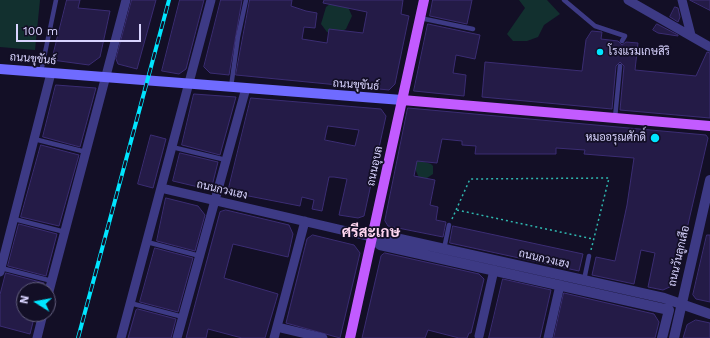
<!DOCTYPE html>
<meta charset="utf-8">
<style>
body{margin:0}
#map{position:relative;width:710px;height:338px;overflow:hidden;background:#130f26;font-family:"Work Sans",sans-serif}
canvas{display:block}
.north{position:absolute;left:16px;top:282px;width:40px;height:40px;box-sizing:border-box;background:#130f26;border:1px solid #625e7d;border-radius:50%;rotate:281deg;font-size:11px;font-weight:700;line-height:16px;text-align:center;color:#d9d4ff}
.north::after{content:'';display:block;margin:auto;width:14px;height:18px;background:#00e5ff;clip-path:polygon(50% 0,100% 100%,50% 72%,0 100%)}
.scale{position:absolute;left:16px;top:24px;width:125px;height:18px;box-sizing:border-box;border:2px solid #d9d4ff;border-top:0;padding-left:5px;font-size:12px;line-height:14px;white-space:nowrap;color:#d9d4ff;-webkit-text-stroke:3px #130f26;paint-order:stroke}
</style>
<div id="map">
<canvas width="710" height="338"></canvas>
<div class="north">N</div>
<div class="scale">100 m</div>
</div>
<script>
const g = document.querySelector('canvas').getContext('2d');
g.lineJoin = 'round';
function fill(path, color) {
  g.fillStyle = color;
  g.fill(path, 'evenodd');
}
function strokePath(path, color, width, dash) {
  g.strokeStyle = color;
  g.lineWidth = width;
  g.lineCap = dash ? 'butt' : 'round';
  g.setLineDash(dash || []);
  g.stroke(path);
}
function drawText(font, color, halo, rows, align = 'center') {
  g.font = font + ' "Work Sans",Sarabun,sans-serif';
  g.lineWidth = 3.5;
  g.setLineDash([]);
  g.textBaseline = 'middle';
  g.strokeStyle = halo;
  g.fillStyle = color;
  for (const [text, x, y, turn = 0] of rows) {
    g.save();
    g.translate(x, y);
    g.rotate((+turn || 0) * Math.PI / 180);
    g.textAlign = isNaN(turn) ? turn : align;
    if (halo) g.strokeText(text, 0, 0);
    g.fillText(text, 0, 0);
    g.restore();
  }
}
const green = new Path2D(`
 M0 0H40L35 50 0 47Z
 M519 0H547L560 14 544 25 538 37 527 41H513L507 34 525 8Z
 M331 3 348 7 352 16 346 29 334 35 327 32 321 24 326 7Z
 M415 159 431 164 433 166V174L424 180 419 178 413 164Z`);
const building = new Path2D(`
 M67 0H80L78 8 110 11 100 57 89 65 52 60Z
 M132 0H156L137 69 118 64 116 59Z
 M180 0H204L186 69 179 74 162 71Z
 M221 0H242L229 75 210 73 204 67Z
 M250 0H292L291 6 306 11 317 13 315 28 304 27 302 39 327 43 329 29 363 33 367 12 323 3 324 0H403L401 14 409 16 395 84 389 90 236 75Z
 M433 0H472L467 24 430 16Z
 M690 0H710V10Z
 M675 7 678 8 680 17 678 22 670 17Z
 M428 24 480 35 475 59 456 55 453 73 466 75 464 96 414 91Z
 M657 24 678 35V36L658 33 653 30Z
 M592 31 602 32 601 39 618 41 622 45 626 42 638 43 635 70 696 76 707 52 710 53V118L620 110 624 66 620 62 616 66 612 109 482 97 485 62 582 71 586 40Z
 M56 85 96 88 80 147 43 137Z
 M194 94 236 97 220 155 182 145Z
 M251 98 381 109 386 116 364 216 358 218 339 215 347 179 334 177H329L322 211 312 209 314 200 302 197 300 206 228 192ZM328 126 359 130 355 146 325 140Z
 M408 108 706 135 708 138 674 285 663 290 648 287 655 253 641 250 634 284 592 275 596 257 615 261 627 205 634 158 584 154 585 150 556 148V154H475L476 146 462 145V141L442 139 437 163 417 161 414 176 435 180 430 205 438 207 436 220 446 222 443 237 388 226 385 221Z
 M151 135 166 139 153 188 138 184Z
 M41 145 79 155 59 226 21 217Z
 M180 153 218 162 211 190 173 181Z
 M166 198 198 206 205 215 195 251 157 241Z
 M226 210 289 225 293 234 288 257 233 244 224 278 278 294 265 338H242L208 329 206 338H186L220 212Z
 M19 224 57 234 46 276 8 266Z
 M453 226 583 254 579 271 450 243Z
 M313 235 354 245 360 253 340 338 286 323 307 239Z
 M707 235H710V302L696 299 693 295Z
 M155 248 193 258 178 312 140 302Z
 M385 253 479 274 484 279 471 333H469L467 338H459L428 330 425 338H362L381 256Z
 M6 273 44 283 42 290H24V314H35L30 334 0 326V295Z
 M503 279 551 290 540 338H489Z
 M564 293 654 314 659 322 655 338H554Z
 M138 309 176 319 171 338H128L136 310Z
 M696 320 710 323V338H683L687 325Z`);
const path = new Path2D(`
 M457 210 593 239
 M452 219 470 179 609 178 591 250`);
const service = new Path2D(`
 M564 0 595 26 625 36 622 41
 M420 18 473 29
 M41 72 56 0
 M231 87 238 37 246 0
 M615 118 620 66
 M34 139 86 152
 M172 147 226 160
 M14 219 65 232
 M147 242 200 256
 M444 249 449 225
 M1 268 52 281
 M584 280 589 256
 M130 303 183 317`);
const minor = new Path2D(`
 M628 0 710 47
 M682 0 691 35
 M161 188 372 237
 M0 272 51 73
 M48 295 126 0
 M277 327 323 338
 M479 336 494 270
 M37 338 43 314
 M121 338 211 0
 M177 338 246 88
 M274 338 305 221
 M548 338 560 285`);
const tertiary = new Path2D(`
 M372 237 382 235 664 298 710 314
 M372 237 380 245 669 310
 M662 338 669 310
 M674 338 710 180`);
const secondary = new Path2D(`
 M0 69 402 100`);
const primary = new Path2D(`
 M402 100 710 126
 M350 338 424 0`);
const rail = new Path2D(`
 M78 338 169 0`);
const markers = [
 [600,52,4,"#00e5ff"],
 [655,138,5,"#00e5ff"]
];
const poiNames = [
 ["โรงแรมเกษสิริ",608,52],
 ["หมออรุณศักดิ์",646,138,"right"]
];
const streetNames = [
 ["ถนนขุขันธ์",33,59,5],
 ["ถนนขุขันธ์",356,85,4],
 ["ถนนอุบล",375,166,-78],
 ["ถนนกวงเฮง",222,190,13],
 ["ถนนวันลูกเสือ",679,256,-77],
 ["ถนนกวงเฮง",544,259,13]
];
const districtNames = [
 ["ศรีสะเกษ",371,233]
];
fill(green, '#12302f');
fill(building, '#241b47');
strokePath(building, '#3b2d73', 1);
strokePath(path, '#2fb8b0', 1.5, [2, 3]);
strokePath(service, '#3d3a85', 4.5);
strokePath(minor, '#3d3a85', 9);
strokePath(tertiary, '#3d3a85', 10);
strokePath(secondary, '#6f6bff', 10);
strokePath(primary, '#c25bff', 10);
strokePath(rail, '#00e5ff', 4);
strokePath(rail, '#130f26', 2.5, [8]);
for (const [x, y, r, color] of markers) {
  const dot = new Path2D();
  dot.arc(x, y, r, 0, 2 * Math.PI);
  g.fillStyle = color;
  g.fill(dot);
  strokePath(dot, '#130f26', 1.5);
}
drawText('11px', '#d9d4ff', '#130f26', poiNames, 'left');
drawText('11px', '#d9d4ff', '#130f26', streetNames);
drawText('bold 15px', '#ffd6f0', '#130f26', districtNames);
</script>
